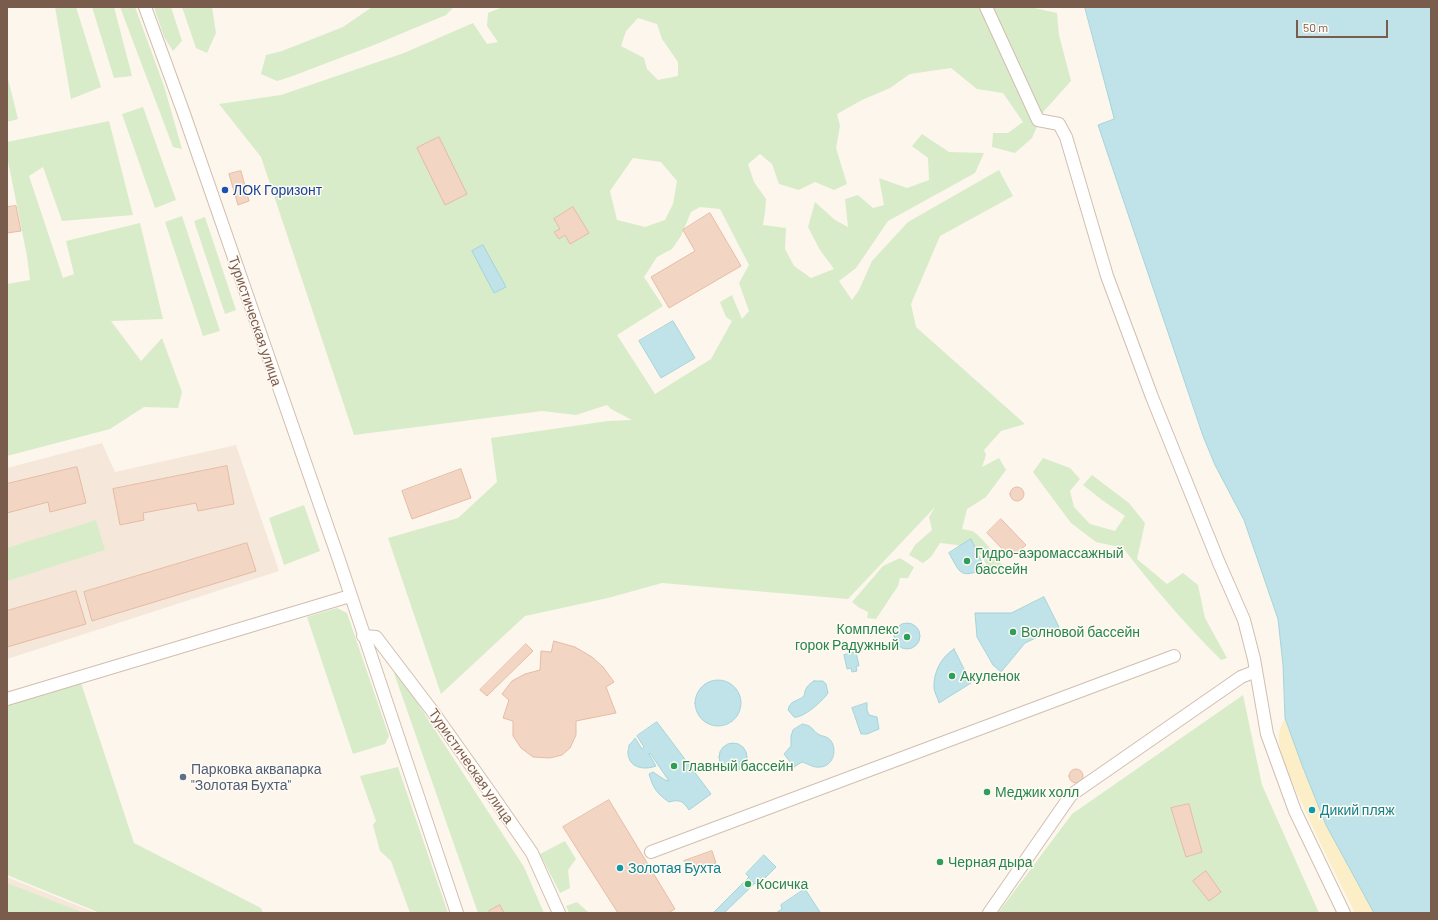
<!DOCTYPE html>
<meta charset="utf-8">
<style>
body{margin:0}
#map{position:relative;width:1438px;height:920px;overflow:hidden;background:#fdf6ec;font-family:Barlow,sans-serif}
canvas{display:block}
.frame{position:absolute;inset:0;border:8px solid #7a5c4d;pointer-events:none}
.scale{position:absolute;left:1296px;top:20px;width:92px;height:18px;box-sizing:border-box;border:2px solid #7a5c4d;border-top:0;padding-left:5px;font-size:12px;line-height:14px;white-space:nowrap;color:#7a5c4d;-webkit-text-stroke:3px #fffaf3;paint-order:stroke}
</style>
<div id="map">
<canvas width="1438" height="920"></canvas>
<div class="frame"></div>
<div class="scale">50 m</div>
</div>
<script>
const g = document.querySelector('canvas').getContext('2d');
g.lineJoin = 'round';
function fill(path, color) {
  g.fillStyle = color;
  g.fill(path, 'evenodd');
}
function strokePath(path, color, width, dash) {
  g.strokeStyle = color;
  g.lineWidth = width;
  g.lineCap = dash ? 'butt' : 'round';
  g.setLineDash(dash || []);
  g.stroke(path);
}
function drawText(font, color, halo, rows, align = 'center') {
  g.font = font + ' Barlow,sans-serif';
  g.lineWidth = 3;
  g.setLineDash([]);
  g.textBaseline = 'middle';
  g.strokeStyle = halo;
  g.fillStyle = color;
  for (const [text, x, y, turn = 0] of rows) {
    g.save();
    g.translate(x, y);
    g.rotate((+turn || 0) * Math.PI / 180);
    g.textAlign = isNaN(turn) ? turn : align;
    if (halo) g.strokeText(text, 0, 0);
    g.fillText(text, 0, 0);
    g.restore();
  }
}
const residential = new Path2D(`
 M102 443 115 472 236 445 279 571 7 659V468Z
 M7 877 96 913H7Z`);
const green = new Path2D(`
 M55 7H76L101 87 71 99Z
 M92 7H114L132 76 114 78Z
 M120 7H135L164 86 182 149 173 147Z
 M154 7H171L182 41 173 51 164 37Z
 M182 7H212L216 33 207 53 196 48Z
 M372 7H454L446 15 374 45 290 77 277 81 261 74 266 55 282 51 343 27Z
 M503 7H1030L1057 13 1059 35 1071 81 1044 111 1032 138 1015 153 992 147 993 133H1008L1023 122 1003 93 977 89 951 68 910 74 890 88 862 100 837 114 840 126 836 148 847 184 834 190 815 182 799 190 779 184 772 164 760 154 748 164 754 182 766 199 765 212 763 225 786 228 785 249 794 266 811 278 834 269 820 250 808 227 815 202 835 220 848 227 845 199 858 195 873 208 884 205 879 178 907 188 929 180 928 158 912 146 922 134 949 152 984 153 975 173 888 221 856 268 839 281 852 300 859 290 872 261 908 222 999 170 1013 196 940 236 911 304 916 327 1025 424 1001 431 984 450 986 455 982 467 999 458 1006 470 986 497 967 509 962 529C965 530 971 530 974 532 982 537 1002 562 1005 571L997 572 989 570 981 554 957 545 940 543 931 557 923 563 909 555 915 545 932 530 929 517 935 507 848 599 662 583 608 598 525 616 441 694 388 538 458 518 497 482 491 438 608 421 632 420 611 409 607 405 576 415 542 411 354 435 261 157 219 104 281 95 404 53 473 23 487 44 498 42 487 26 488 13ZM638 18 657 24 662 39 678 62V76L658 80 647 69 644 58 621 46 626 31ZM633 158 661 162 677 181 673 204 665 220 645 227 617 220 610 191ZM700 207 720 209 749 265 739 283 749 311 742 319 732 295 720 302 726 317 732 321 711 359 655 394 617 335 663 306 644 277 657 257 672 249 681 236 691 212Z
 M7 75 18 119 7 122Z
 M143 107 176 200 155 208 122 114Z
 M109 121 133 215 62 221 43 167 29 176 63 278 74 274 66 241 140 223 163 319 111 321 141 361 162 338 182 392 178 408 144 407 110 429 7 456V284L30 280 27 256 7 156V142Z
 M182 216 220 331 203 336 165 222Z
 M205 217 236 310 225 314 194 221Z
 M1043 458 1070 468 1080 479 1070 491 1074 507 1090 524 1115 531 1125 516 1102 500 1083 485 1092 475 1129 503 1145 523 1137 559 1167 584 1183 573 1198 585 1205 618 1227 658 1221 660C1185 624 1154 588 1123 548L1096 542 1071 523 1033 472Z
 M304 505 320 551 284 565 269 518Z
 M96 520 105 550 7 581V548Z
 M900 558 914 567 908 578H900L898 586 876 619 867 618 868 612 858 607 852 602 883 566Z
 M337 608 347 613 389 736 385 744 353 754 307 617Z
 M394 673H398L524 867 544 913H478Z
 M81 683 134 843 261 908 263 913H100L7 875V705Z
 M1243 695 1262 785 1319 913H998L1072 814Z
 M398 767 448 913H410L391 861 380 851 373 825 376 821 360 776Z
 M565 841 576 859 568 870 570 888 560 893 540 854Z
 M7 883 84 913H7Z
 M577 902 588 912 606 913H569L566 906Z`);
const sand = new Path2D(`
 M1285 718 1302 765 1326 825 1374 913H1355C1336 875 1317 838 1300 799 1292 782 1281 761 1279 742 1278 732 1281 726 1285 718Z`);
const water = new Path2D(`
 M1085 7H1431V913H1374L1326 825 1302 765 1285 718 1283 665 1278 619 1244 520 1215 465 1203 436 1098 125 1114 119Z
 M483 245 506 287 494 293 472 251Z
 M673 321 695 358 661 378 639 341Z
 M971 539 985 569C960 578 961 575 949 553Z
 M1044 597 1059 627 1025 643 1001 672 993 665 977 637 975 613H1011Z
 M894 636a13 13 0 1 1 26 0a13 13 0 1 1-26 0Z
 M954 649 971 683 939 703C938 698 934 692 934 688 933 673 941 657 954 649Z
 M856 652 859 666H856L857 671 852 672 851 668 847 669 844 655Z
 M695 703a23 23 0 1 1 46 0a23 23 0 1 1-46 0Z
 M814 681H823L826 684 828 693C823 701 802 719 794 717L788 710C790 700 797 702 804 696 805 689 807 685 814 681Z
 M867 703V710L869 715 877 717 879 729 867 734H861L852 708Z
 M657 722 711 794 689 810C683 801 680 799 669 802 657 794 653 788 649 774L653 772 665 780 669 781 650 753 649 754 656 766C643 771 627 767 628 751 628 750 629 747 629 745 631 743 634 740 635 738L642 749 644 747 637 736Z
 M803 724C805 725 808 725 809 726 813 728 814 732 818 734 823 737 828 736 831 741 838 751 832 767 820 767 813 768 809 764 802 762L794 767 784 754 791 746V736L793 730Z
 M719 757a14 14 0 1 1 28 0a14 14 0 1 1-28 0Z
 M764 855 776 867 758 885 755 883 724 913H713L749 877 746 874Z
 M805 889 820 912 818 913H776L782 909 781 905Z`);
const building = new Path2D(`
 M439 137 467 194 445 205 417 148Z
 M241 171 249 201 238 205 229 174Z
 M16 206 21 231 7 233V207Z
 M573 207 589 233 570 244 565 235 559 239 554 232 560 229 554 219Z
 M710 213 741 266 669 308 651 277 695 251 683 230Z
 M227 466 234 504 198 511 196 503 143 513 144 520 120 525 113 489Z
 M77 467 86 503 50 512 48 502 7 513V484Z
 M461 469 471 498 412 519 402 491Z
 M1010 494a7 7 0 1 1 14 0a7 7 0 1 1-14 0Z
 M1001 519 1026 545 1011 558 987 533Z
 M247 543 256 571 92 621 84 592Z
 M76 591 86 624 7 647V611Z
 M554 641 575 647 592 657 603 667 614 682 606 687 616 713 576 721V735L570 748 562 755 550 758 533 757 521 748 513 736V721L503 718 509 700 502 694 512 681 525 674 540 670 541 651 551 652Z
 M526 644 533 651 487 696 480 690Z
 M1069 776a7 7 0 1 1 14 0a7 7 0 1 1-14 0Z
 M609 800 675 909 668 913H618L563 827Z
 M1189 804 1202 852 1186 857 1171 808Z
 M712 851 716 863 688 872 684 861Z
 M1206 871 1221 892 1209 901 1193 881Z
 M500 905 504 913H490L489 911Z`);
const minor = new Path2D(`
 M145 7 183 111 339 560 457 913
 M986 7 1038 120 1059 124 1066 137 1107 276 1152 397 1219 563 1244 620 1254 659 1267 734 1295 811 1344 913
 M363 636 376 637 433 712 492 795 532 853 559 913
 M7 699 350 596
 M651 852 1174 656
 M989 913 1071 795 1241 677 1256 671`);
const markers = [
 [225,190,4,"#1a4fb4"],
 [967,561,4,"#2e9e5b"],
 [1013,632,4,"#2e9e5b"],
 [907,637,4,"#2e9e5b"],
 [952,676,4,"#2e9e5b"],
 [674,766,4,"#2e9e5b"],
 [183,777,4,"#5c6f8a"],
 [987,792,4,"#2e9e5b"],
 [1312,810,4,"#0f9aa8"],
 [940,862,4,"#2e9e5b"],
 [620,868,4,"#0f9aa8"],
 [748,884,4,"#2e9e5b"]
];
const transitNames = [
 ["ЛОК Горизонт",233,190]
];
const streetNames = [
 ["Туристическая улица",255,321,71],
 ["Туристическая улица",471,766,55]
];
const leisureNames = [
 ["Гидро-аэромассажный",975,553],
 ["бассейн",975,569],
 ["Комплекс",899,629,"right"],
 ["горок Радужный",899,645,"right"],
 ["Волновой бассейн",1021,632],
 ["Акуленок",960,676],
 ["Главный бассейн",682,766],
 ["Меджик холл",995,792],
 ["Черная дыра",948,862],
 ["Косичка",756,884]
];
const serviceNames = [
 ["Парковка аквапарка",191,769],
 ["\"Золотая Бухта\"",191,785]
];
const cultureNames = [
 ["Дикий пляж",1320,810],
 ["Золотая Бухта",628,868]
];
fill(residential, '#f5e8da');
fill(green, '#d8ecc9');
fill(sand, '#fcefc7');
fill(water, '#bfe3e8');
strokePath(water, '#a5d3da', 1);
fill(building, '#f3d5c3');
strokePath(building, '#e6bba3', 1);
strokePath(minor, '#d1beb0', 14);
strokePath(minor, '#fff', 12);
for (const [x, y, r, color] of markers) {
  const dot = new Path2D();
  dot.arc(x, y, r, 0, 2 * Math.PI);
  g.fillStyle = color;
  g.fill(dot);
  strokePath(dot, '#fffaf3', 1.5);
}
drawText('14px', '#164399', '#fffaf3', transitNames, 'left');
drawText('14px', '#7a5c4d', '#fffaf3', streetNames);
drawText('14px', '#27864d', '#fffaf3', leisureNames, 'left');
drawText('14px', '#4e5e75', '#fffaf3', serviceNames, 'left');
drawText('14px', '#0d838f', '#fffaf3', cultureNames, 'left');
</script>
